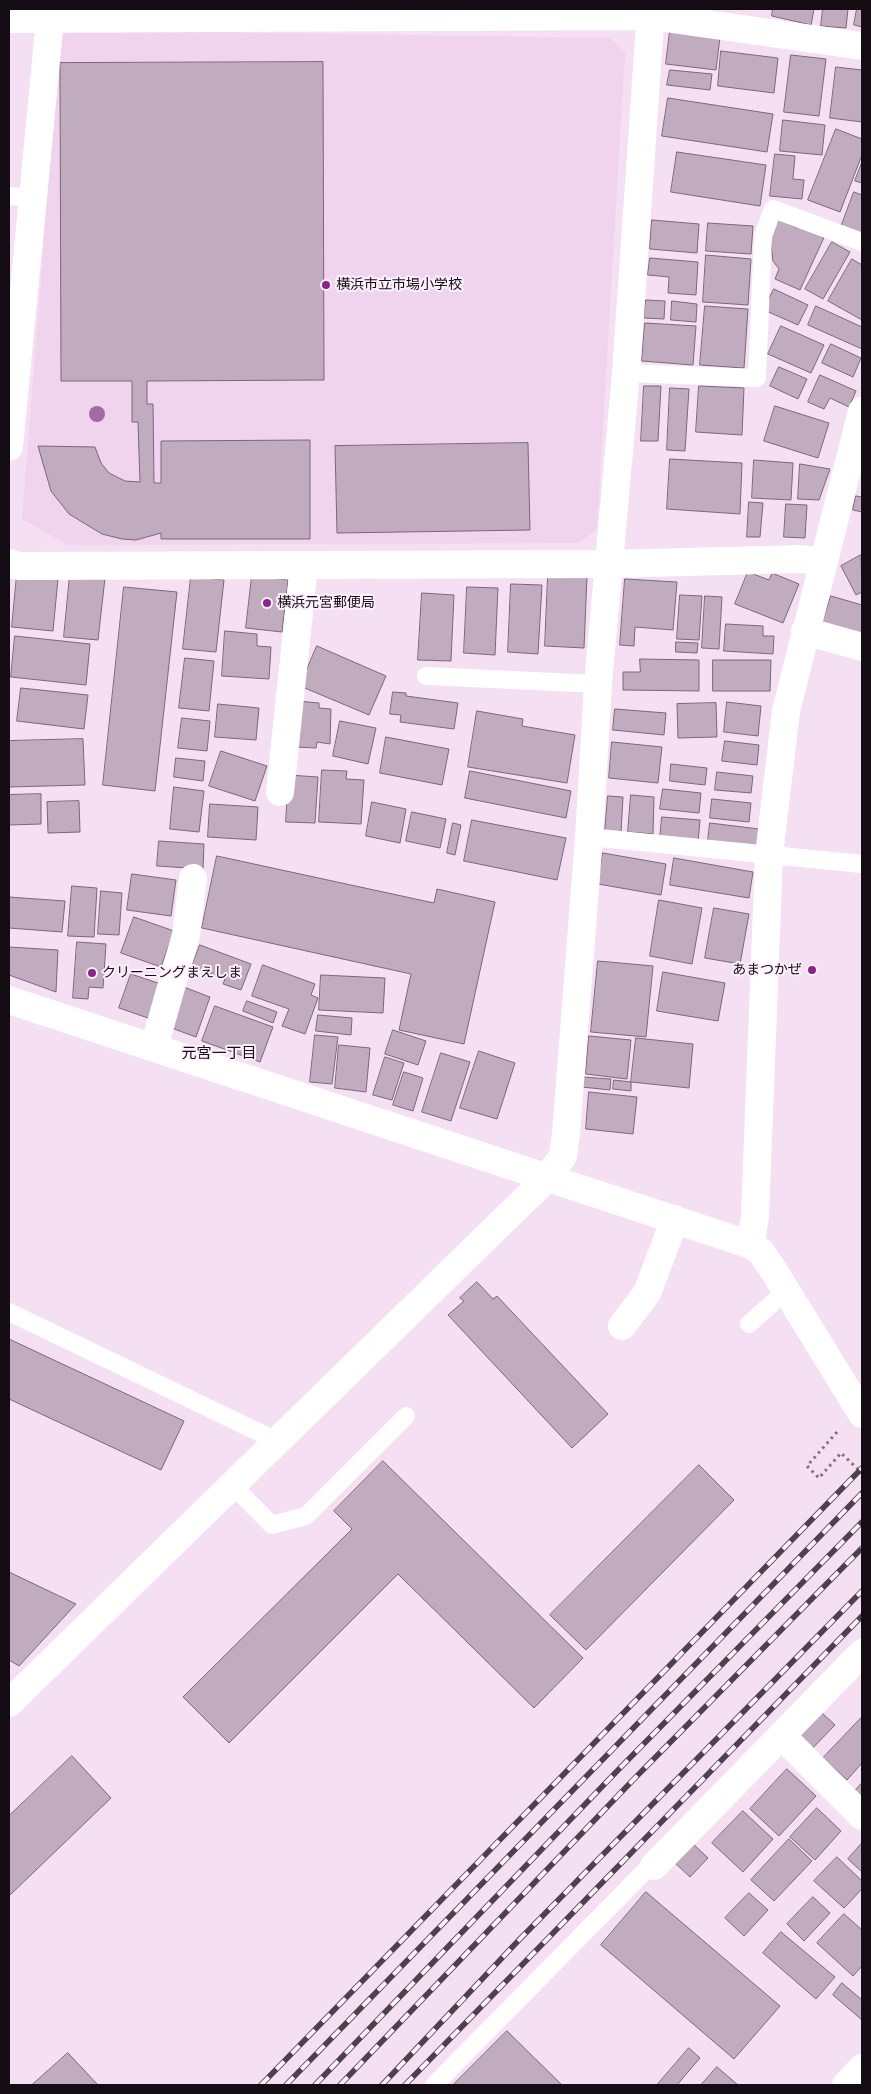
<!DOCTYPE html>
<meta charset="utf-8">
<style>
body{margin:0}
#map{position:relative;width:871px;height:2094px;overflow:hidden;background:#f5dff3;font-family:"Roboto Condensed",sans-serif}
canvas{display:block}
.frame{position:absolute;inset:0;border:10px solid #130c13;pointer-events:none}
</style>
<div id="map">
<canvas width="871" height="2094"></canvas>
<div class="frame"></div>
</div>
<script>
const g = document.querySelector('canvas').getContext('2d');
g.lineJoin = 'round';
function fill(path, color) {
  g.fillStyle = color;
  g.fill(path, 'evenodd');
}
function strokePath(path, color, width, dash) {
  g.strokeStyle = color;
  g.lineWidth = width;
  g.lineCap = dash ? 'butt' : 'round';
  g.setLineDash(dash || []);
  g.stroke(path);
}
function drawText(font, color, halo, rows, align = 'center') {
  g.font = font + ' "Roboto Condensed","Noto Sans JP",sans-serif';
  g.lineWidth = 4;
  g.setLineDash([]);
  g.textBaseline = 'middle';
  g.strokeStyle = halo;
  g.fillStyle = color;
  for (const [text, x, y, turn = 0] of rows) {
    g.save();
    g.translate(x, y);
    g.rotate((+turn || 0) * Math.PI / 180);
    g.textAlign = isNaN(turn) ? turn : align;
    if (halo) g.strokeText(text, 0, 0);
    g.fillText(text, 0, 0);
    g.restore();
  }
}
const built = new Path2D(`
 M69 30 610 38 625 52 597 528 579 543 67 545 22 519 60 37Z`);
const building = new Path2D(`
 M773 9H814L811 25 772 16Z
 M823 9H848L846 28 821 26Z
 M857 9H862V27L854 25Z
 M670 31 720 37 716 70 666 64Z
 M721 51 778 58 774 93 718 86Z
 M791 55 826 59 819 116 784 112Z
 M323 62 324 380 147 381V404H153L154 483H161V441L310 440V539H161V533L136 540 122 539 102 534 69 514 51 491 38 446 95 447 101 463 109 473 125 481 140 482 138 422H132V381H61L60 63Z
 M836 67 862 70V122L830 118Z
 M670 70 712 74 710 90 667 85Z
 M668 98 773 114 767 152 662 136Z
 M783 120 825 125 822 155 780 151Z
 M836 129 862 139V155L840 212 808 200Z
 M677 152 766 165 760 206 671 192Z
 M775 154 795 156 793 179 804 180 802 199 770 196Z
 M862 162V183L855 181Z
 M854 192 862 195V235L841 227Z
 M652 220 699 224 697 253 650 249Z
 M779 220 798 228 800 222 826 233 800 290 775 279 779 269 773 261 770 237Z
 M708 223 753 226 751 254 706 251Z
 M832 242 850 252 823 299 805 289Z
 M706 255 751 259 748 305 703 302Z
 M650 258 698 262 696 295 668 293 669 277 648 275Z
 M852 259 862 265V320L828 301Z
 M774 289 808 305 798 325 764 310Z
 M646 300 665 301 664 319 644 318Z
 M672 301 697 304 696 322 671 320Z
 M705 306 748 309 744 368 700 365Z
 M816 306 862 327V349L808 325Z
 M645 323 696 326 693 365 642 361Z
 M781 326 824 345 811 373 768 354Z
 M831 344 861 358 853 377 822 363Z
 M779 367 807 379 798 399 770 386Z
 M820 375 856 391 849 407 830 398 824 409 808 402Z
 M644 386H661L658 441H641Z
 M699 386 744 388 742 435 696 432Z
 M670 388 689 389 685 451 667 450Z
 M775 406 829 423 818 458 764 441Z
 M528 443 530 530 337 533 335 446Z
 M670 459 742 463 740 514 667 509Z
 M754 460 793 463 791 500 752 498Z
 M800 464 830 469 819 500 798 499Z
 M856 496 862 497V512L853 510Z
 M749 502 763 503 760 537H747Z
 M786 504 807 505 805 538 784 537Z
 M861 555 862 592 856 595 841 566Z
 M748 572 769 580 772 573 799 584 783 623 735 604Z
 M17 575 58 579 53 631 12 627Z
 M70 575 105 578 98 640 64 637Z
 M252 576 288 580 282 632 246 628Z
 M548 576 587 577 584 648 545 646Z
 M191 577 224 580 216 652 183 649Z
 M625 579 677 582 673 630 635 627 634 646 620 645Z
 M511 584 542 585 538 654 508 652Z
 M124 587 177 592 155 791 103 785Z
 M467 587 498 588 495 655 464 653Z
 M422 593 454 595 451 661 418 660Z
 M680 595 702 596 699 640 677 639Z
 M705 596 722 597 719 649 702 648Z
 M831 596 862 605V636L822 625Z
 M726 624 763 626V636H774L773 654 724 651Z
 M225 631 257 634V646L271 647 269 679 222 676Z
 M15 636 90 644 86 685 11 677Z
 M676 642 698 643 697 653 676 652Z
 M317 646 386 676 369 715 300 686Z
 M185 658 214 661 209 711 179 708Z
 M640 659 699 660V691L623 690V672H640Z
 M713 660H771L770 691H713Z
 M21 688 88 695 84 729 17 721Z
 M393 692 406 693V696L458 703 454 729 400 722 401 715 390 714Z
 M297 701 319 703V708L331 709 330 744 317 742 316 748 294 747Z
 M727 702 761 706 758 736 724 732Z
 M716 703 717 737 678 738 677 704Z
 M218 704 259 708 256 740 215 737Z
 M615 709 666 713 664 735 613 730Z
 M477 711 523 719 522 726 575 735 567 783 468 767Z
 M182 718 210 721 207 751 178 748Z
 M340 721 376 728 368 764 333 756Z
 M386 737 449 749 442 785 380 773Z
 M83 739 85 785 9 787V741Z
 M725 741 759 745 757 765 722 761Z
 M612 742 662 747 658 783 609 778Z
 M221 751 267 766 255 801 209 786Z
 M176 758 205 761 203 781 174 777Z
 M671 764 707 768 705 785 670 781Z
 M322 770 347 771 346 779 364 780 361 824 319 822Z
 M470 771 571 791 566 818 465 798Z
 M717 772 753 776 751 793 715 790Z
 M289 775 318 777 315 823 286 822Z
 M174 787 204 791 199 832 170 829Z
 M663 789 701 793 699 813 660 809Z
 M41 794V824L9 825V795Z
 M631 795 654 797 653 834 628 832Z
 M608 796 623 797 621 832H605Z
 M712 799 751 803 749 822 710 818Z
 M79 801 80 832 48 833 47 802Z
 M372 802 406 809 400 843 366 836Z
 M210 804 258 807 256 840 208 837Z
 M412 812 446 819 440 848 406 841Z
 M662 817 700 820 698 843 660 838Z
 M472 820 566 838 557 880 464 861Z
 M453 823 461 825 455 855 447 853Z
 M710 823 759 829 757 846 708 841Z
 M159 841 204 844 203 869 157 866Z
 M603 853 666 864 661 895 598 884Z
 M217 856 434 903 437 889 495 902 464 1044 399 1030 411 974 202 928Z
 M674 858 753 872 749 898 670 885Z
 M132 874 176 880 171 916 127 910Z
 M72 886 97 888 94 937 68 936Z
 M101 891 122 893 119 935 98 934Z
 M9 897 65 901 62 932 9 928Z
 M659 900 702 908 692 964 650 956Z
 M714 908 749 914 740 964 705 958Z
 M134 917 174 931 161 967 121 953Z
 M77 942 106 944 103 988 89 987 88 999 73 998Z
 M200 945 251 964 241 990 223 984 225 979 192 966Z
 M9 947 58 950 56 992 9 975Z
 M598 961 653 966 646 1037 591 1032Z
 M263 965 315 984 311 995 318 998 305 1034 282 1026 289 1009 252 996Z
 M663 972 725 983 718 1021 657 1011Z
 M131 974 161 984 148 1018 119 1008Z
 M321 975 385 978 383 1013 319 1010Z
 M181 986 210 997 196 1037 166 1026Z
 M247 1001 277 1012 273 1023 243 1011Z
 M215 1006 273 1027 260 1062 202 1041Z
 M318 1015 352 1018 351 1035 316 1031Z
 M393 1030 426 1041 418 1065 385 1054Z
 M315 1035 338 1037 332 1084 310 1082Z
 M589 1036 631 1040 627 1079 586 1074Z
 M636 1038 693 1044 689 1088 631 1082Z
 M339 1045 370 1048 366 1092 335 1088Z
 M479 1051 515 1063 497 1119 460 1108Z
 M441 1053 470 1062 451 1121 422 1112Z
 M385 1057 404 1063 392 1100 373 1095Z
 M404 1072 423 1078 413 1111 393 1105Z
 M583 1077 611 1079 610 1090 582 1087Z
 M614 1080 631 1082V1091L613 1089Z
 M589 1092 637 1097 633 1134 586 1129Z
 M477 1282 493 1299 497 1296 608 1414 572 1448 448 1315 464 1301 460 1298Z
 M9 1339 184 1421 161 1470 9 1399Z
 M383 1461 583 1658 534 1708 398 1574 229 1743 183 1697 352 1529 334 1511Z
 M699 1465 734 1500 586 1650 550 1615Z
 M9 1572 76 1604 19 1666 9 1660Z
 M819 1710 835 1725 808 1753 792 1738Z
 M862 1717V1763L847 1780 823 1758Z
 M72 1756 111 1798 9 1896V1816Z
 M787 1769 816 1796 779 1836 750 1809Z
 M862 1783V1800L854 1792Z
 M817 1808 841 1831 815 1860 790 1837Z
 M743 1811 773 1839 743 1872 712 1843Z
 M789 1839 812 1861 774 1901 751 1880Z
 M691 1842 708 1858 690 1877 673 1861Z
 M862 1843V1872L848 1859Z
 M837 1857 862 1881V1889L844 1908 814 1881Z
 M646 1892 780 2006 734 2059 601 1945Z
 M749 1893 768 1910 744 1936 725 1918Z
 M813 1897 830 1913 804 1941 787 1924Z
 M844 1914 862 1930V1966L853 1976 817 1943Z
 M781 1932 835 1977 816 1999 763 1953Z
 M842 1983 862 2000V2020L833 1995Z
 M507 2031 562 2085H453Z
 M689 2048 700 2058 677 2085H660L658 2084Z
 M68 2053 98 2085H32Z
 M717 2067 738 2085H701Z`);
const path = new Path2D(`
 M837 1432 807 1466 819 1478 841 1453 862 1473`);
const lane = new Path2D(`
 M9 196 33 198
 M626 373 757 378 763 236 773 209 862 242
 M426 676 598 684
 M589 837 862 864
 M9 1312 277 1441
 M749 1324 786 1291
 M232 1485 272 1525 306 1516 406 1416
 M434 2085 648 1868 654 1866`);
const street = new Path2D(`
 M9 19 651 16 862 46
 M9 563 19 566 609 564 802 559 823 562
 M805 631 862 647
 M280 792 304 565
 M154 1047 186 935 193 878
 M751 1245 755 1216 769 855 786 711 862 411
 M622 1326 647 1293 675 1219
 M9 1703 548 1177
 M782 1736 862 1816
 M654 1866 862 1653
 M846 2085 862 2068`);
const secondary = new Path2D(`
 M9 447 51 9
 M9 1000 751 1245 761 1252 774 1271 862 1414
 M548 1177 563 1156 566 1134 589 837 598 684 626 373 651 9`);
const rail = new Path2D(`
 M261 2085 862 1468
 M286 2085 862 1493
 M315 2085 619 1769 862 1522
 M340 2085 634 1779 862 1548
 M382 2085 518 1941 862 1591
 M405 2085 862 1616`);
const trees = [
 [97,414]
];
const markers = [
 [326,285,5,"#8b248a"],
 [267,603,5,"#8b248a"],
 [812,970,5,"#8b248a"],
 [92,973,5,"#8b248a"]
];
const poiNames = [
 ["横浜市立市場小学校",336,285],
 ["横浜元宮郵便局",277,603],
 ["あまつかぜ",802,970,"right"],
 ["クリーニングまえしま",102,973]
];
const neighbourhoodNames = [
 ["元宮一丁目",219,1054]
];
fill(built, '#f0d4ee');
fill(building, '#c1acbf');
strokePath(building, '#7b6779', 1);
strokePath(path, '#7f707e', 3, [2.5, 4]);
strokePath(lane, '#fff', 18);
strokePath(street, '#fff', 28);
strokePath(secondary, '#fff', 28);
strokePath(rail, '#4c424c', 5.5);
strokePath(rail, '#fdeffc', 4, [11]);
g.fillStyle = '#a16aa0';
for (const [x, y] of trees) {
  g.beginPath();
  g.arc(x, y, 8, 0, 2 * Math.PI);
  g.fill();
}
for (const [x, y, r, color] of markers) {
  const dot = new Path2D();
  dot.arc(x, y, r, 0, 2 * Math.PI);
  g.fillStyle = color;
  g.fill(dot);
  strokePath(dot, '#fdeffc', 2);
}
drawText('14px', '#130c13', '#fdeffc', poiNames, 'left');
drawText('15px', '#130c13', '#fdeffc', neighbourhoodNames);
</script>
